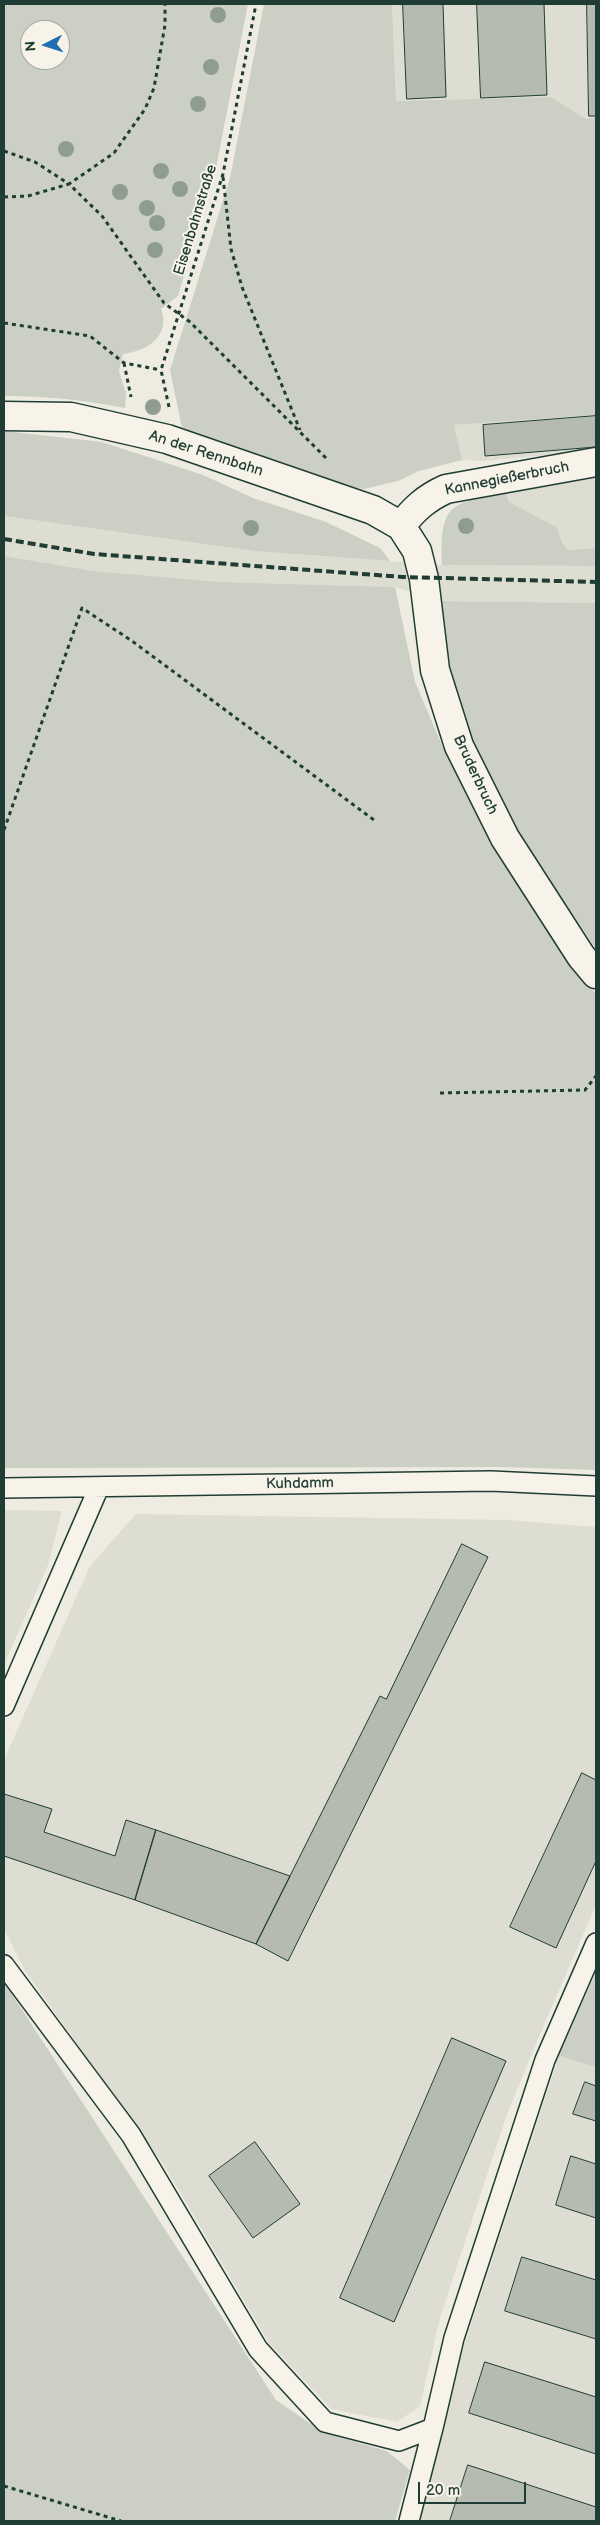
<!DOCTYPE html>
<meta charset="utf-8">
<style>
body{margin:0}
#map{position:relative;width:600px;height:2525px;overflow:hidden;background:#eeece1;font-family:"Balsamiq Sans",sans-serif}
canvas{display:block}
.frame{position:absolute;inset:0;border:5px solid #1f3d34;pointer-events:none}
.north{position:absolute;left:20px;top:20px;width:50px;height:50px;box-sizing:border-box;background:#f7f3e8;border:1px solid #a1aaa0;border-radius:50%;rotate:265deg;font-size:14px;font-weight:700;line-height:20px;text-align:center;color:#1f3d34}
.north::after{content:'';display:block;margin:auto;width:18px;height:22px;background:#1f6fb2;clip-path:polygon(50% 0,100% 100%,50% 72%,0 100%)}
.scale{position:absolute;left:418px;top:2482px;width:108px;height:22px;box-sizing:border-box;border:2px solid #1f3d34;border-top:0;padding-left:6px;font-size:15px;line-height:18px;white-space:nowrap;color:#1f3d34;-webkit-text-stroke:4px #f7f3e8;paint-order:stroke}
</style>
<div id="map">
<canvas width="600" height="2525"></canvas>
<div class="frame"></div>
<div class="north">N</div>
<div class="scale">20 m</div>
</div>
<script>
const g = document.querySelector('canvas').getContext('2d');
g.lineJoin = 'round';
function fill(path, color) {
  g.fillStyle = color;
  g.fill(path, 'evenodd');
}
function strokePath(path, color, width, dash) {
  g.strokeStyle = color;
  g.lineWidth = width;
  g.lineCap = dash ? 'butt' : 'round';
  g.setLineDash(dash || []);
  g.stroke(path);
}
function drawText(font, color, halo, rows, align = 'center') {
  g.font = font + ' "Balsamiq Sans",sans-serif';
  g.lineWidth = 4;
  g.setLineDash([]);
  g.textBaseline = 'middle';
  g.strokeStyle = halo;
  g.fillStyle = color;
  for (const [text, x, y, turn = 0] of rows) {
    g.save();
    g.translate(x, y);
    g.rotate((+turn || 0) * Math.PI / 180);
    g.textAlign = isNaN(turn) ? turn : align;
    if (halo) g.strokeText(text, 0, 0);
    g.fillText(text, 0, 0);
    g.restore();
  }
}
const built = new Path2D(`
 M392 4H596V118L586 119 551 97 396 101Z
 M596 415V450L485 461 462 460 454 425Z
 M596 474V548L569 550 564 547 560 534 556 528 509 502 506 493Z
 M4 516 254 551 442 565 596 566V603L441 601 395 587 221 582 94 571 4 556Z
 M4 1510 62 1511 48 1565 4 1665Z
 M136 1514 509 1520 596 1527V1905L543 2027 506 2117 440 2318 420 2406 397 2422 331 2409 269 2343 163 2164 25 1971 4 1929V1760L90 1566Z
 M559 2056 596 2067V2521H420L464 2346Z`);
const green = new Path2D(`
 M4 4H248L216 168 178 296 161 309C171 336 147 351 123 354L119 371 126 393 125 408C85 400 45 396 4 396ZM30 30H60V60H30Z
 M264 4H392L396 101 551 97 586 119 596 118V415L454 425 462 460 419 471 398 481 364 489 343 487 182 428 170 370 230 178Z
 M4 431 102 442 203 475 253 498 326 522 380 548 390 561 254 551 4 516Z
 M506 493 509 502 556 527C561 535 561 544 568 550L596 548V566L442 565C440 504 449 503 506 493Z
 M4 556 94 571 221 582 395 587 415 682 444 750 491 844 568 962 596 994V1470L501 1467 4 1468Z
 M441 601 596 603V949L516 830 471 741 447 667Z
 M596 1972V2067L559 2056Z
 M4 1982 276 2400 324 2433 387 2451 410 2470 395 2521H4Z`);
const building = new Path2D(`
 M403 4H443L446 97 407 99Z
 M477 4H544L547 95 481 98Z
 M587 4H596V116H589Z
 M596 416V447L485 456 483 425Z
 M462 1544 488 1557 288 1961 256 1944 380 1696 386 1699Z
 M582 1773 596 1780V1861L556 1948 510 1927Z
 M4 1794 52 1809 44 1832 115 1856 126 1820 156 1830 135 1900 4 1856Z
 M156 1830 290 1876 256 1944 135 1900Z
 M452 2038 506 2061 394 2322 340 2298Z
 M585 2082 596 2086V2121L573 2114Z
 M255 2142 300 2204 253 2238 209 2176Z
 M571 2156 596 2164V2218L556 2205Z
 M522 2257 596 2280V2339L505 2311Z
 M485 2362 596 2397V2454L469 2413Z
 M468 2465 596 2507V2521H450Z`);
const path = new Path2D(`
 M4 151 35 162 69 184 114 153 145 109 154 88 165 25V4
 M223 177 231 249 242 287 300 430
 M4 197 28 196 69 184 102 216 164 303 190 322 327 459
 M4 323 90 336 124 363 161 370
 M124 363 131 397
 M169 407 161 370 223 174 256 4
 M4 830 82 608 132 641 374 820
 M440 1093 585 1090 596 1076
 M4 2486 121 2521`);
const lane = new Path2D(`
 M4 1488 491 1481 596 1486
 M4 1706 99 1487
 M4 1965 131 2135 258 2349 325 2422 399 2441 433 2428 454 2338 545 2060 596 1943
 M409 2521 433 2428`);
const street = new Path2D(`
 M4 416 71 417 167 439 373 510 401 526 417 551 424 579 435 670 459 746 505 838 581 956 596 974
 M401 526C414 509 426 498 446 489L596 462`);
const rail = new Path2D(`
 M4 539 94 554 403 577 596 582`);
const trees = [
 [218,15],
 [211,67],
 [198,104],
 [66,149],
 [161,171],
 [180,189],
 [120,192],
 [147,208],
 [157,223],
 [155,250],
 [153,407],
 [466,526],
 [251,528]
];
const streetNames = [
 ["Eisenbahnstraße",196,220,-73],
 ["An der Rennbahn",206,454,18],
 ["Kannegießerbruch",507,479,-11],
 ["Bruderbruch",475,775,65],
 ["Kuhdamm",300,1484,-1]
];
fill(built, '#ddddd2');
fill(green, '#cccfc4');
fill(building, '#b5bbb0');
strokePath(building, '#1f3d34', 1);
strokePath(lane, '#1f3d34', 22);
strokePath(street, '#1f3d34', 31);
strokePath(path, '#1f3d34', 3, [4, 4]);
strokePath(lane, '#f7f3e8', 19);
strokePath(street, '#f7f3e8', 28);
strokePath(rail, '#1f3d34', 4, [8, 4]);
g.fillStyle = '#8f9c92';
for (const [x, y] of trees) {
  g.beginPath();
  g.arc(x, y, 8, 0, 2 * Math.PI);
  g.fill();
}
drawText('15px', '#1f3d34', '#f7f3e8', streetNames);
</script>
